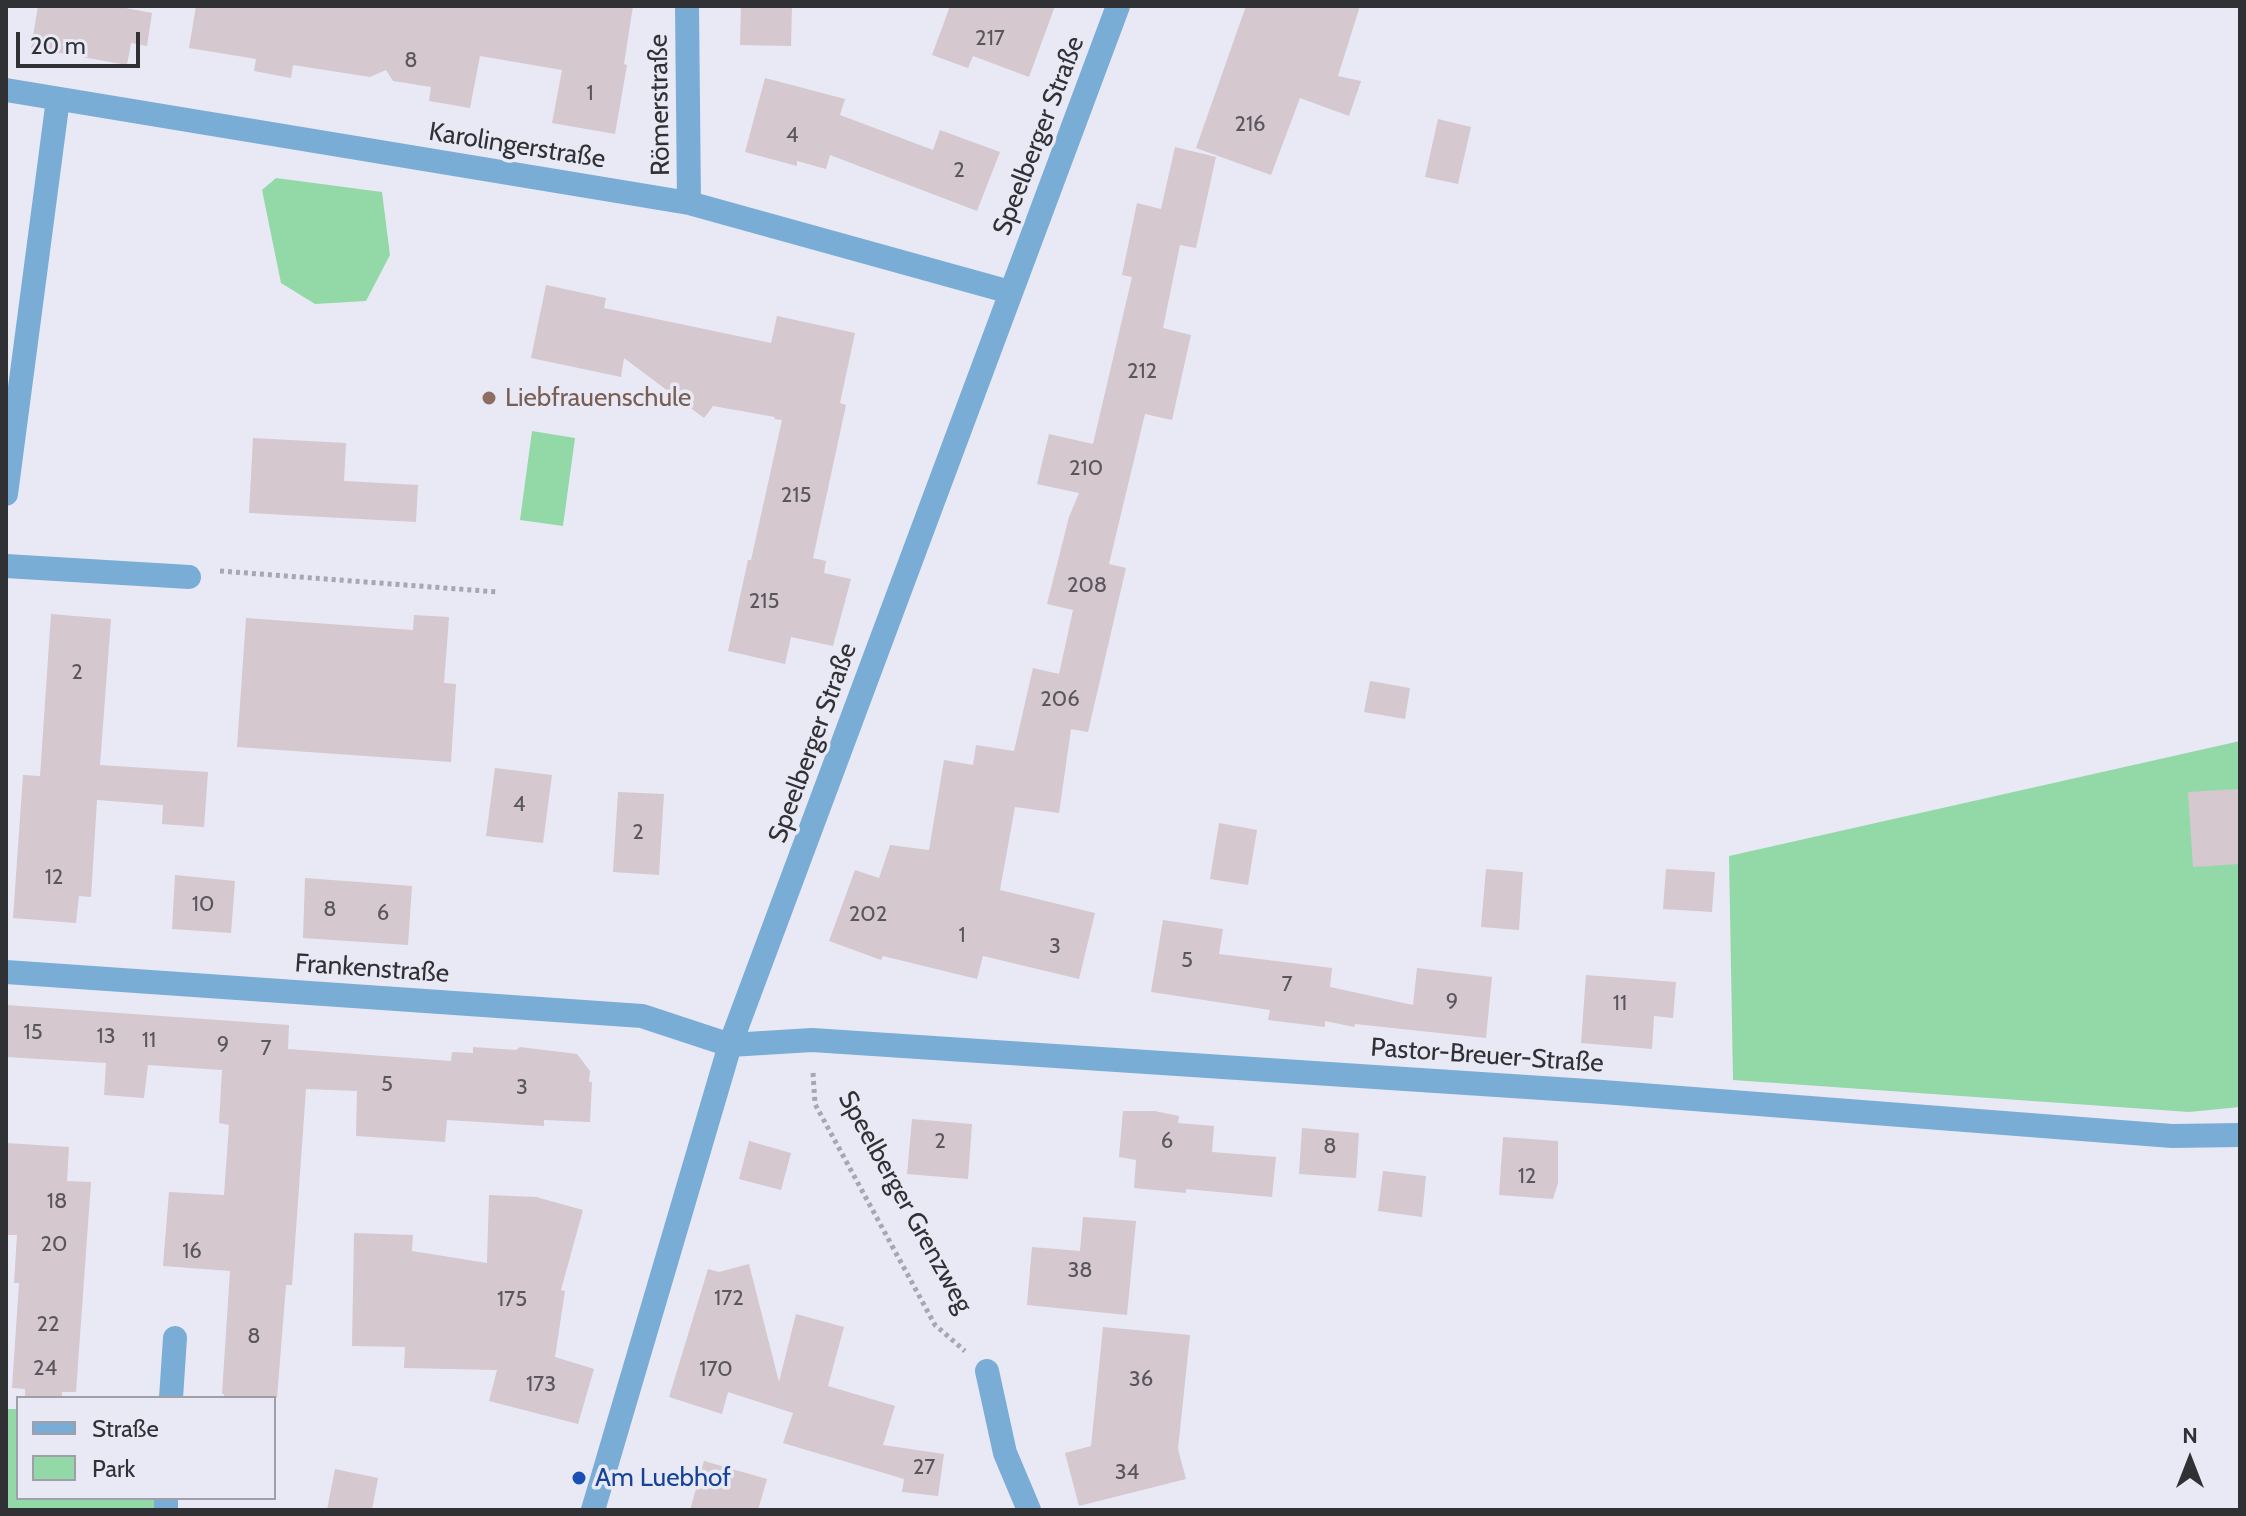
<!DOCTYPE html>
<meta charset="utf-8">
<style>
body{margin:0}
#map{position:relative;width:2246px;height:1516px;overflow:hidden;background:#e8e9f5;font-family:Cabin,sans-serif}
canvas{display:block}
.frame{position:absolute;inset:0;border:8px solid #303135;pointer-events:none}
.legend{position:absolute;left:16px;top:1396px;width:260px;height:104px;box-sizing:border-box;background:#e8e9f5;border:2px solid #9e9fa8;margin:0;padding:10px 14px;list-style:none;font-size:24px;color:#303135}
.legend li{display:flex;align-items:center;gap:16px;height:40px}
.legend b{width:40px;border:2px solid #9e9fa8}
.north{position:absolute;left:2150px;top:1420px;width:80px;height:80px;-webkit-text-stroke:6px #e8e9f5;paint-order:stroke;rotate:0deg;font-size:22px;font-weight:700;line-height:32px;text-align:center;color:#303135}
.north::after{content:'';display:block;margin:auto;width:28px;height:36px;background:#303135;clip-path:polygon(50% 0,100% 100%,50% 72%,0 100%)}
.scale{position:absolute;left:16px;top:32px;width:124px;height:36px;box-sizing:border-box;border:4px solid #303135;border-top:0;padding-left:10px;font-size:24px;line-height:28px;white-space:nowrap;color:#303135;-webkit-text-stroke:6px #e8e9f5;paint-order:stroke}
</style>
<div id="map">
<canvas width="2246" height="1516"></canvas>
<div class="frame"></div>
<ul class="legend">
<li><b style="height:10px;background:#7aadd6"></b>Straße</li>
<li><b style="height:22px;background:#93d9a8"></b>Park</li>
</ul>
<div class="north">N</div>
<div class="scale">20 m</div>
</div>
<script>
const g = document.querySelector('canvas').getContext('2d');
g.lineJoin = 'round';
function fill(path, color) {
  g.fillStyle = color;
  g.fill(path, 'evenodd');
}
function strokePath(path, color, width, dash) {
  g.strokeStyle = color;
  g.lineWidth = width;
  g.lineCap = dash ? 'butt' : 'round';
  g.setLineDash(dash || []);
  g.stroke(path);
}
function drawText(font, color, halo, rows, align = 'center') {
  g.font = font + ' Cabin,sans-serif';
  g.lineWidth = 7;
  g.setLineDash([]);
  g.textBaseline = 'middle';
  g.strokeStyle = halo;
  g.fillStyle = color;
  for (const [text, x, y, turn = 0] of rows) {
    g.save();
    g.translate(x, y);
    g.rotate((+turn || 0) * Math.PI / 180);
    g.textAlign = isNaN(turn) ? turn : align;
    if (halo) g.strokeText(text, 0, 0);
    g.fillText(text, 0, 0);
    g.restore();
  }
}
const green = new Path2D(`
 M276 178 382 192 390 255 366 301 315 304 281 283 262 190Z
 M532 431 575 438 563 526 520 520Z
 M2240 741V1107L2189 1112 1733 1080 1729 856Z
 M6 1409H18V1498H155L154 1510H6Z`);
const building = new Path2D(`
 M38 6H115L152 13 147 46 131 43 127 65 31 48Z
 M196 6H633L624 64 627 65 615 134 552 123 562 70 480 56 470 108 429 101 431 87 393 81 386 70 370 77 293 65 291 78 254 71 256 59 189 48Z
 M741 6H792L791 46 740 45Z
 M950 6H1055L1029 77 973 56 968 68 932 55Z
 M1246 6H1360L1338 76 1361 81 1349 116 1300 98 1271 175 1196 148Z
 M765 78 845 99 840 115 933 150 940 130 1000 152 977 211 830 155 826 169 797 161V166L745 152Z
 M1438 119 1471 127 1458 184 1425 177Z
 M1175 147 1216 157 1196 248 1180 245 1163 328 1191 335 1172 420 1145 414 1109 564 1126 568 1088 732 1071 729 1059 813 1015 807 1000 890 1095 913 1079 979 983 956 977 979 883 956 881 960 829 941 855 870 879 878 890 845 929 850 944 760 973 765 976 745 1014 751 1033 668 1059 674 1073 610 1047 604 1069 517 1079 493 1037 484 1049 434 1093 444 1132 277 1122 275 1137 203 1161 209Z
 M546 285 606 298 604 308 771 343 777 316 855 333 840 403 846 405 813 558 826 561 824 573 851 579 833 646 791 637 785 664 728 651 748 560H751L782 420 774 419 775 417 713 406 704 418 624 358 621 377 531 358Z
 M253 438 346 443 344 481 418 485 416 522 249 513Z
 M51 614 111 619 100 765 208 772 204 827 162 824 163 805 97 800 91 897 79 896 76 923 13 918 23 775 40 776Z
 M414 615 449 617 444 683 456 684 451 762 237 747 246 618 413 630Z
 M1370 681 1410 688 1405 719 1364 712Z
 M495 768 552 775 543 843 486 836Z
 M2240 789V864L2193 867 2188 792Z
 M618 792 664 794 659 875 613 872Z
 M1219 823 1257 830 1248 885 1210 879Z
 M1486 869 1523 872 1519 930 1481 927Z
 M1666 869 1715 872 1712 912 1663 909Z
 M175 875 235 881 231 933 172 929Z
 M305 878 412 886 408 945 303 938Z
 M1163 920 1223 929 1219 954 1332 968 1330 987 1413 1005 1417 968 1492 977 1486 1038 1355 1024 1354 1027 1325 1021V1027L1268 1020 1270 1010 1151 992Z
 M1586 975 1676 982 1673 1018 1654 1016 1652 1049 1581 1043Z
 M6 1005 289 1025 288 1049 451 1061 452 1052 473 1053V1047L516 1050 520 1047 577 1054 590 1071 589 1082H592L590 1122 544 1120V1126L447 1120 445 1142 356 1136 357 1091 306 1089 292 1285H286L277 1398H224V1394H222L230 1271 163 1266 169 1192 224 1195 229 1125 219 1123 222 1070 148 1065 144 1098 104 1095 106 1063 6 1057Z
 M1123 1111H1155L1179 1116 1178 1123 1214 1126 1212 1152 1276 1157 1272 1197 1186 1189V1193L1134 1188 1136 1160 1119 1157Z
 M912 1119 972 1124 968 1179 907 1174Z
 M1302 1128 1359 1133 1356 1178 1299 1174Z
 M1503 1137 1558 1141V1183L1553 1199 1499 1195Z
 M749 1141 791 1153 781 1190 739 1179Z
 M6 1143 69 1147 67 1181 91 1182 76 1392H62V1398H25V1389L12 1388 19 1283H14L17 1235H6Z
 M1383 1171 1426 1176 1422 1217 1378 1211Z
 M489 1195 536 1197 583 1210 561 1290 565 1291 555 1357 594 1369 578 1424 489 1401 497 1370 404 1368 405 1347 352 1346 354 1233 413 1235 412 1251 487 1263Z
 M1083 1217 1136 1221 1127 1315 1027 1305 1032 1247 1080 1251Z
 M749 1264 779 1382 796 1314 844 1327 828 1386 895 1406 883 1445 944 1454 938 1496 902 1492 904 1479 783 1443 793 1413 728 1392 722 1414 669 1397 708 1269 719 1272Z
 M1103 1327 1190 1335 1178 1449 1186 1479 1079 1506 1065 1453 1091 1446Z
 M704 1461 767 1479 758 1510H690Z
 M335 1469 378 1478 372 1510H327Z`);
const path = new Path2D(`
 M220 571 498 592
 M813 1073 815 1104 935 1325 965 1351`);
const street = new Path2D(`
 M687 6 689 203
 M6 90 689 203 1010 292
 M6 494 58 99
 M6 566 189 577
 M6 972 642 1016 730 1045 812 1040 1603 1092 2172 1136 2240 1135
 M987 1371 1005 1453 1029 1510
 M171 1398 175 1338
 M166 1510V1498
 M593 1510 730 1045 1118 6`);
const markers = [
 [489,398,8,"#8d6e63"],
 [579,1478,8,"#1a4fb4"]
];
const numberNames = [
 ["217",990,39],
 ["8",411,61],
 ["1",590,94],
 ["216",1250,125],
 ["4",792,136],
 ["2",959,171],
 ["212",1142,372],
 ["210",1086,469],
 ["215",796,496],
 ["208",1087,586],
 ["215",764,602],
 ["2",77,673],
 ["206",1060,700],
 ["4",519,805],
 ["2",638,833],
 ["12",54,878],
 ["10",203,905],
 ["8",330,910],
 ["6",383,914],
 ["202",868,915],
 ["1",962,936],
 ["3",1055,947],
 ["5",1187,961],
 ["7",1287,985],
 ["9",1452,1002],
 ["11",1620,1004],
 ["15",33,1033],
 ["13",106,1037],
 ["11",149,1041],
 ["9",223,1045],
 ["7",266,1049],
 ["5",387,1085],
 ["3",522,1088],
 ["2",940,1142],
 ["6",1167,1142],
 ["8",1330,1147],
 ["12",1527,1177],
 ["18",57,1202],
 ["20",54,1245],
 ["16",192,1252],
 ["38",1080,1271],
 ["172",729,1299],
 ["175",512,1300],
 ["22",48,1325],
 ["8",254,1337],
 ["24",45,1369],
 ["170",716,1370],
 ["36",1141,1380],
 ["173",541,1385],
 ["27",924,1468],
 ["34",1127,1473]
];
const streetNames = [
 ["Römerstraße",660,105,-91],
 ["Speelberger Straße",1039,136,-69],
 ["Karolingerstraße",517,146,9],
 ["Speelberger Straße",813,743,-70],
 ["Frankenstraße",372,969,4],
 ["Pastor-Breuer-Straße",1487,1056,4],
 ["Speelberger Grenzweg",905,1202,61]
];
const educationNames = [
 ["Liebfrauenschule",505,398]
];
const transitNames = [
 ["Am Luebhof",595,1478]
];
fill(green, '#93d9a8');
fill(building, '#d5c8cf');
strokePath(path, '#a6a7b0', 5, [4, 4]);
strokePath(street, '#7aadd6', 24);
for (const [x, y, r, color] of markers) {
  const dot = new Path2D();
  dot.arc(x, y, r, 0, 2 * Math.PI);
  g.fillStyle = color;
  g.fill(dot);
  strokePath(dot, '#e8e9f5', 3);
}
drawText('22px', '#59575c', null, numberNames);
drawText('26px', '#303135', '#e8e9f5', streetNames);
drawText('26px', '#785e54', '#e8e9f5', educationNames, 'left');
drawText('26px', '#164399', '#e8e9f5', transitNames, 'left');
</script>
